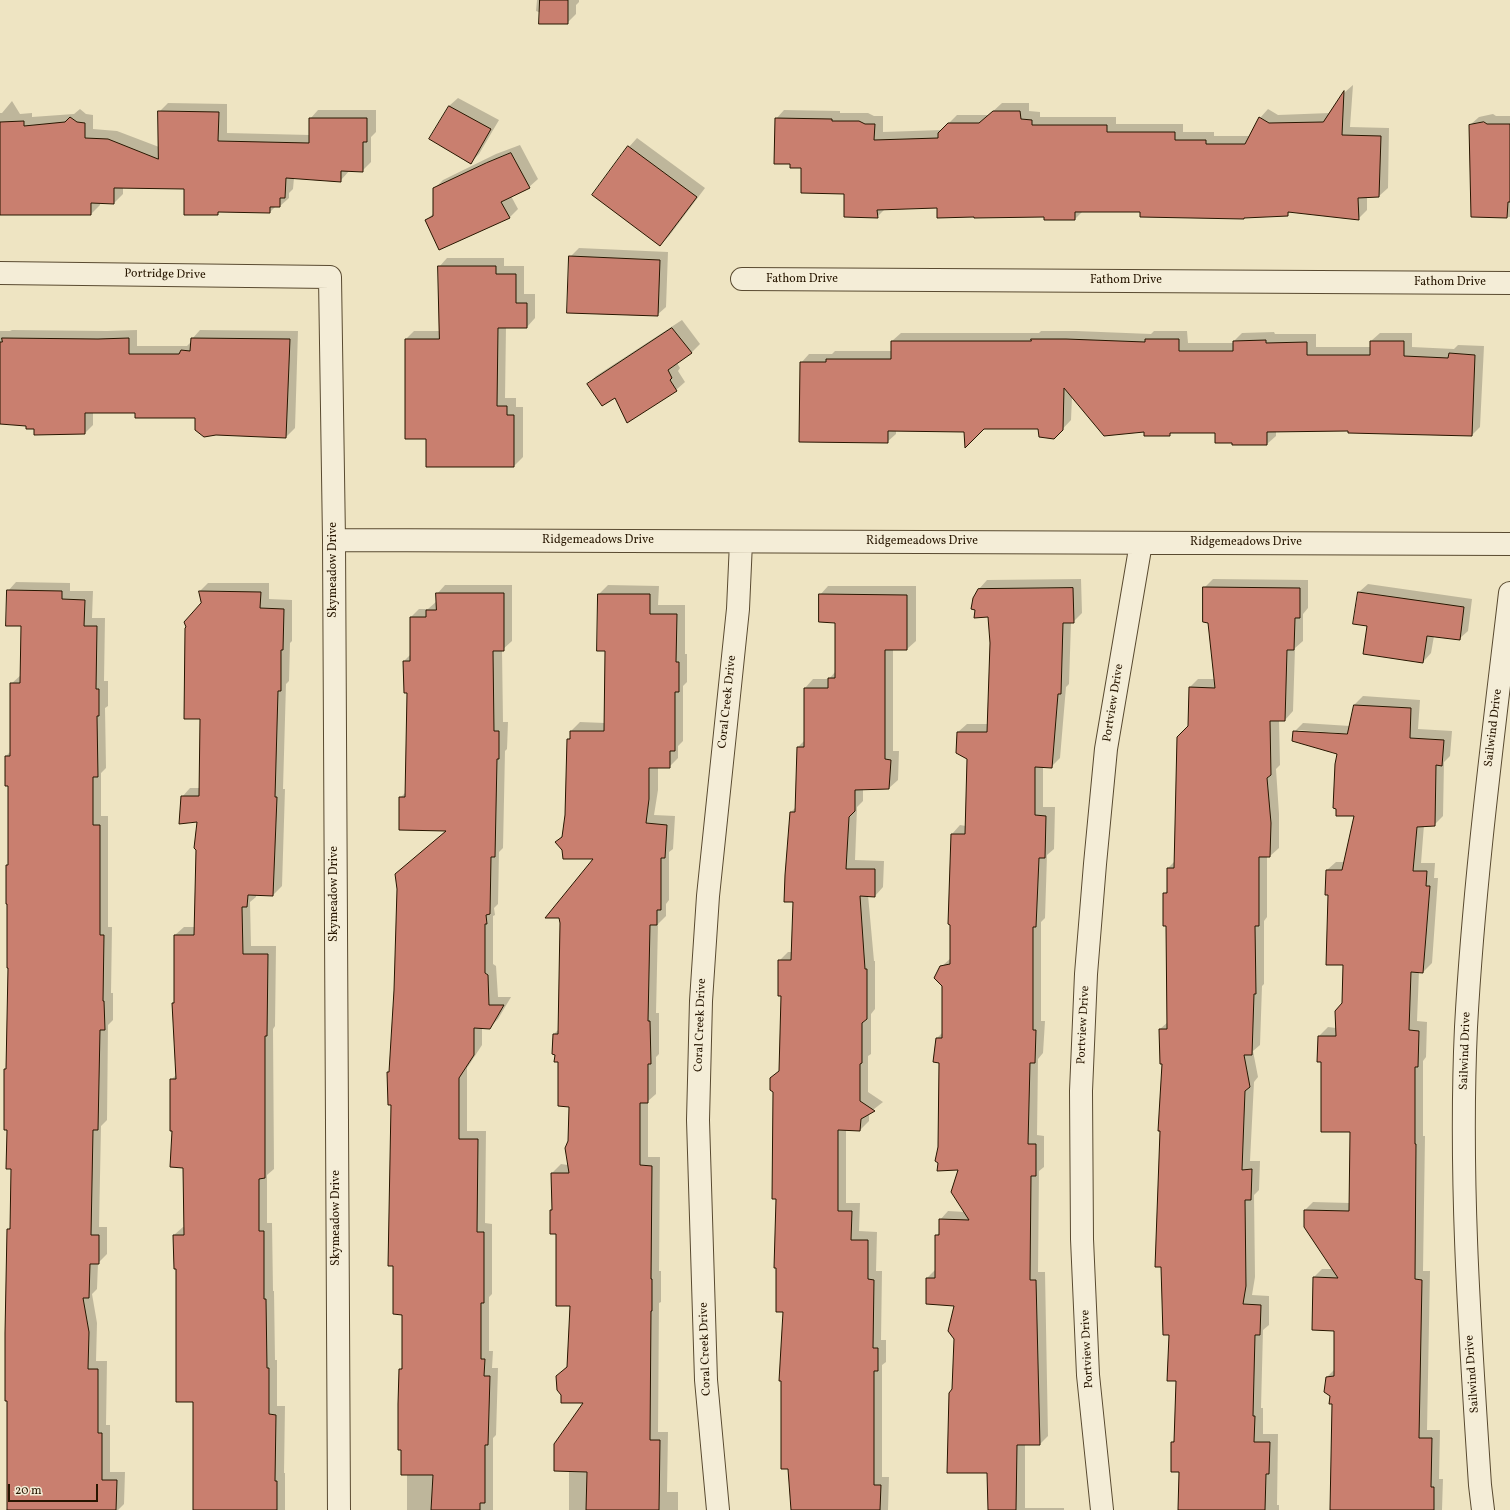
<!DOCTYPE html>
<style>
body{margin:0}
#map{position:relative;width:1510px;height:1510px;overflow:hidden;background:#eee4c2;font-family:Vollkorn,serif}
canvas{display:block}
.scale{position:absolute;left:8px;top:1484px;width:90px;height:18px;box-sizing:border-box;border:2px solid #271600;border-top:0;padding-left:5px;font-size:12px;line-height:14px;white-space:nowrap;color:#271600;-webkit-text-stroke:3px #f4edd7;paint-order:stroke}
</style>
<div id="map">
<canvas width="1510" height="1510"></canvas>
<div class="scale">20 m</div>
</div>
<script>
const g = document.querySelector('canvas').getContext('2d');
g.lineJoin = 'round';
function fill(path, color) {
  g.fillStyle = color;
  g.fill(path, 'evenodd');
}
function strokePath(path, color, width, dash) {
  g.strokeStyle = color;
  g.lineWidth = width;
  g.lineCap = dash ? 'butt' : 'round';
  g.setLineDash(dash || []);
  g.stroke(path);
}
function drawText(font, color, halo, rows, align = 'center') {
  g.font = font + ' Vollkorn,serif';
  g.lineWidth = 3.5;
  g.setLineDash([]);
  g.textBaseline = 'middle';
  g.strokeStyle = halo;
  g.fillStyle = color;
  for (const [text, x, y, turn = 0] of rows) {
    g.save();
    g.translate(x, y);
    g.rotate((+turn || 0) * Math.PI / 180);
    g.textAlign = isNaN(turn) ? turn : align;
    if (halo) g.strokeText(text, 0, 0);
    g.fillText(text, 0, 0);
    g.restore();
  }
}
const shadow = new Path2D(`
 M537 0H579V2L576 5V14L567 23 536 11Z
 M1353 85 1350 127 1389 128 1388 188 1379 196 1367 197V210L1358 219 1291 211 1287 215 1141 211H1083L1075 219 938 207 885 209 877 217 845 193 802 167 776 119 784 110 840 111V113H868L874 116H883V132L942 130 957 115H989L1002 103H1029V111L1040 112V117H1116V124H1183V132H1214V136H1250L1260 118 1268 109 1278 115 1330 113 1345 92Z
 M458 98 499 120 479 154 471 162 430 138 449 106Z
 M12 101 20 114 32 113V117L74 114 80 109 86 114 93 115V129L117 131 159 147V112L168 103 227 104V133L310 135V119L318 110H376V132L371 137V162L362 171 350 170 341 180 294 178 293 189 289 193V198L280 206H276L270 212 220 211 217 214 185 188 123 187V194L114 203H100V205L91 214H0V113H2Z
 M1493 114 1496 116H1510V217L1472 216 1470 125 1479 117Z
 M637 138 705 188 669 236 660 245 629 147Z
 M520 145 538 179 529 187 511 196 518 209 510 217 426 220 434 213V189L443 180 496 154Z
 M579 248 668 252 666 307 657 315 570 257Z
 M447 258H504V266H524V294H535V318L527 327H506L505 398H516V407H523V457L514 466H427V438L406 339 414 331H439V267Z
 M682 320 700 344 691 353 677 363 680 368 678 371 685 382 676 390 616 397 588 384 596 376Z
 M12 330 107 331 137 330V346H187L191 342 192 339 200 330 298 331 295 428 286 437 196 417 136 412H93V425L85 433 35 428 27 425 0 423V331H10Z
 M1041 331H1076L1151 334 1154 331H1187L1188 343H1234V341L1242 333 1274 332 1275 334H1316V347H1371V341L1380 333H1412V347L1454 349 1458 345 1484 346 1480 427 1472 435 1349 430 1276 431V436L1267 444H1233V442L1217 432H1172L1169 435 1145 430 1072 396 1071 420 1054 438 1039 428H983L965 431 896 430V434L887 442 801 363 809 354H832L835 351H892V341L901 333H1039Z
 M1081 579 1082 613 1073 622H1071L1069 684 1066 687 1060 758 1052 766H1043V807H1055L1054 849 1047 855 1045 918 1041 922V1021H1045L1043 1053 1038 1059 1037 1135 1044 1136V1167L1039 1171 1038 1272H1045L1048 1436 1040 1444H1025V1508H1064V1510H992L988 1472 953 1389 955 1305 927 1303V1278L936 1269V1236L940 1232V1220L948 1211 965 1212 959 1169 939 1147 940 1062 937 1038 943 1032V986L941 967 951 958 952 834 960 825 966 826 968 759 958 732 967 724H988L991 643 988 616 979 589 987 580Z
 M1213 579 1308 580V608L1303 614V641L1295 648 1293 711 1285 720H1279L1280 765 1276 769 1279 814V848L1270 856H1267V917L1264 921V984L1262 986 1260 1045 1253 1051 1258 1077 1254 1082 1250 1161H1260L1259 1190 1254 1195 1255 1277 1252 1295 1269 1296V1325L1263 1330 1261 1408H1263V1434H1278L1277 1505H1279V1510H1179L1180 1471 1172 1442 1175 1439 1178 1380 1171 1334 1163 1063 1160 1029 1168 1022 1167 925 1164 894 1168 890V868L1175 861 1189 726 1190 687 1198 679H1215L1204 588Z
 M16 582 70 583V591H93L92 618H105L104 681H108V706L105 708 106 768 101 773V816H108V927H112L111 993H113V1020L108 1025 107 1120 101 1126 99 1227H107V1254L98 1263 97 1289 92 1294 97 1323 96 1361H107L106 1425H110V1472H125L124 1504 118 1510H6L8 1506V1230L11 1226 12 1168 7 1068 9 967 7 866 9 863V785L6 756 11 751V684L21 675 22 625 8 591Z
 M208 583H269V599L292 600V641L290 643 289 681 286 684 283 789H285L282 886 273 895 256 894V897L250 902 251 946H276L275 1026 273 1029 274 1169 267 1175V1223H272L273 1291H274L275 1360H277V1406H285L284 1473H285V1510H193L194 1401 177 1268 174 1235 183 1227H184V1167L174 1130 171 1080 177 1074 173 1003 175 1001V935L184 927H195L198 821 182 797 190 788H200L202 604 200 591Z
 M1368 584 1472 599 1468 631 1459 639 1434 636 1431 653 1423 662 1368 625 1359 592Z
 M445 585H512V641L502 650 503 722H508L507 749 505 751 503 848 499 852 498 904 494 908 495 915 493 916V964L496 966 498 997H511L498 1019 489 1028 482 1027V1045L467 1068V1131H486L485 1223 492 1224V1294L489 1297V1351H493L492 1368H498L496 1435 493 1438V1510H407V1474L400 1370 403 1366V1314L392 1104 388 1072 390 1071 395 990 398 889 396 874 447 830 400 798 406 792 408 692 404 661 411 654V617L419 609H428L437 601V594Z
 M608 585 659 586 658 605H685V654H687V682L683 686V741L678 746V758L669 767H658V790L654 815 675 816 673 849 669 852V900L666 904V916L658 924 656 1013H659V1054L656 1057V1094L648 1101V1157H660L659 1271H661V1302L659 1303 658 1432H668L667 1492H678V1510H569V1470L585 1402 562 1395 557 1376 568 1365 571 1304 551 1210 553 1208 552 1173 561 1164 568 1165 570 1106 554 1034 559 1029 595 858 563 850 556 842 563 835 566 815 568 740 571 737V731L580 722 605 723 606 650 599 594Z
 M828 586H916V641L907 649H893V751H899L898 780 889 788 863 789V801L857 807 855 860 884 861 883 887 875 896 868 895 874 961H875V1009L871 1014V1054L868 1056V1092L883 1102 869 1113V1121L860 1130 846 1129V1203H860L859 1231 877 1232 876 1271H882L881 1340H886V1362L882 1365V1477H889L888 1510H792L784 1311 777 1198 774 1092 771 1079 780 1070 782 995 779 961 788 952H792L794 901 791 812 796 807 798 747 805 740V688L813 679H829L836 671V622L820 595Z
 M1363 696 1420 700 1418 729 1452 731 1450 756 1444 762 1443 816 1434 825H1424L1421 863H1435L1434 878H1438L1432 963 1423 972 1419 971 1417 1021 1427 1022 1426 1057 1423 1061V1136H1425L1423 1271H1430L1427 1430H1440L1439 1479H1443L1442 1510H1331L1333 1403 1327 1377 1335 1369V1330L1314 1277 1322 1269H1334L1305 1210 1313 1202 1350 1203 1351 1131 1322 1062 1319 1036 1328 1027 1336 1028 1343 1003 1344 964 1329 894 1327 870 1336 862H1345L1356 815 1338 753 1294 732 1303 723 1350 726 1354 705ZM1297 730 1352 734V736L1302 733Z`);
const building = new Path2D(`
 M540 0H568V24H539Z
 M1344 91 1342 135 1381 136 1379 197 1358 198 1359 220 1288 212V216L1244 218V219L1140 217V212H1075V220H1044V217L974 218V217L937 218V208L877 210 878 218 844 217V194L801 193V168H790V164H774L775 118 832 119V121H859L865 124H875L874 140 938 138V133L948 123H979L993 111H1020L1021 119 1032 120V125H1107V132H1175V140H1206V144H1245L1259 117 1269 123 1323 122Z
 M449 106 491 129 471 164 429 139Z
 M158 111 219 112 218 141 309 143V118H367V142H363V172L341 171V182L286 178 285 198H280V207H270V213L218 212V215H184V189L114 188V204L91 203V215H0V122L24 121V126L65 122 70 117 77 122 85 123V138L108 139 158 159Z
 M1484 122 1487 124H1510V202H1508L1507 218 1471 217 1469 125Z
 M628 146 697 197 660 246 592 195Z
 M511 153 530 188 501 202 510 218 439 250 425 220 433 216V188L486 163Z
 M569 256 660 260 658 316 567 313Z
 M438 266H496V274H516V303H527V328H498L497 406H507V415H514V467H426V439H405V339H439Z
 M672 328 692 353 668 370 672 378 670 380 677 391 627 423 615 398 602 406 587 384Z
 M2 338 98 339 129 338V354H179L181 350 190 351 191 338 290 339 286 438 216 435 204 437 195 430V418H135V413H85V434L34 435V429H26V426L0 424V342H2Z
 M1031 339H1066L1145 342V339H1179V351H1233V341L1266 340V343L1307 342V355H1370V341H1404V356L1448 358 1449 353 1475 355 1472 436 1348 433V431L1267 432V445H1232V443H1215V433H1170V436H1144V432L1104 436 1064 388 1063 430 1054 439 1039 437 1038 429H984L965 448 964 432 888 431V443L799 442 800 362H826V359H891V341H1031Z
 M1203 587 1300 588V618H1295L1294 650H1287L1285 721H1270L1271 775 1267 778 1271 823 1270 857H1259V926H1255L1256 994H1254L1252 1055H1244L1250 1087 1245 1091 1242 1170 1252 1169 1251 1200H1245L1246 1286 1243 1304 1261 1305 1260 1335H1255L1253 1416H1255L1254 1442H1270L1269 1474H1266L1265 1510H1178L1179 1472H1171V1442H1174L1176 1381H1167L1169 1335H1163L1161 1267H1155L1160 1131H1158L1162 1064H1160L1159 1029H1167L1166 926H1163V893H1167V868H1174L1177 737 1188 726 1189 687 1215 688 1208 623 1203 622Z
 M1073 588 1074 623H1063L1061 694H1058L1052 768 1035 767V815L1046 816 1045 858H1039L1036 927H1033V1030H1036L1035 1063H1030L1028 1144H1036V1176H1031L1030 1280H1036L1040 1445H1017L1016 1510H988L987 1473H947L949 1393 952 1389 954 1339 948 1331 954 1306 926 1304V1278H935V1235H939V1219L969 1220 951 1192 958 1170 937 1171 938 1163 935 1161 938 1147 939 1063 933 1062 936 1038H942V986L934 978 940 966 950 964V925L948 924 951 834H965L967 759 956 753 957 732H987L990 643 988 617 974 618 975 610 971 609 973 598 978 589Z
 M7 590 62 591V599L85 600 84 626H97L96 689H99V716H97L98 777H93V825H100V935H104L103 1001H104L105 1030H100L98 1130H93L91 1235H99V1264H90L89 1298H83L89 1332 88 1369H98V1433H102V1480H117L116 1510H7V1401H5V1333L7 1229H10L11 1169H6L7 1130H4V1069H6L8 968H7V904H6V865H8V786H5V756H10V683H20L21 626H6Z
 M199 591 261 592 260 608 284 609 283 650H281V691H278L275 797H277L273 896 248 895 247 907H242L243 954H268L267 1036H265V1178L259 1179V1231H264V1299H266L267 1368H269V1414L276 1415 275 1481H277V1510H193V1402H176V1269H174L173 1235H184L183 1168 170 1167 172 1131H170V1079H176L172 1003H174V935H194L196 850 194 848 197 822 179 824 181 796H199L200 719H184L185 628 186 627 184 622 201 603Z
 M1358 592 1464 607 1460 640 1427 636 1423 663 1363 654 1367 626 1353 624Z
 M436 593H504V651H493L494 731H499V759H497L495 857H491L490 914 486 915 487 924H485V973L488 975 489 1005H504L490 1029 474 1028V1055L459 1078V1139H478L477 1232H484V1303H481V1359H485L484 1376H490L488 1445H485V1503H480V1510H431L433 1475H401V1450H398V1404L399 1369H402V1315L393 1314V1266H388L391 1105H388L387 1072H389L394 990 397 889 395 874 446 831 399 830V797H405L407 693H404L403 661H410V617H426V610H436Z
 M598 594H650V614H677L676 662H679V692H675V751H670V768H649V799L646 823 667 825 665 858H661V910H657V925H650L648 1021H650L651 1064H648V1103H640V1165L652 1166 651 1279H652V1311H651L650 1440H660L659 1510H586L587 1472 554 1471V1444L583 1403H561V1395L557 1390 556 1376 567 1367 570 1306H556V1234H550V1210H552L551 1173H569L565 1148 568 1141 569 1107 558 1106V1062H554L555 1055 552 1054 553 1034H558L560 923 559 918H545L593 859H563L562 850 555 842 562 837 565 815 567 739H570V731H604L605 651H597Z
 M819 594 907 595V650H885V759L891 760 889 789 855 790V811L849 817 846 869H875V897L860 896 865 969H867V1019L862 1023V1063L860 1064V1101L875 1111 861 1119 860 1131 838 1130V1211H852L851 1240H868V1279L874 1280 873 1348H878V1371H874V1485H881L880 1510H791L788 1469H781V1381H779L783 1312H776V1268H774L776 1199H772L773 1092 770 1090V1078L779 1071 781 996H778V960H791L793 902H784L785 875 790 812H795L797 747H804V688H828V678H835V623L819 622Z
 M1354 705 1411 708 1410 738 1444 740 1442 766 1436 765 1435 826 1417 827 1413 871H1427L1426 886H1430L1423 973 1411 972 1409 1030 1419 1031 1418 1067H1415V1144H1416L1415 1279 1422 1280 1419 1438H1432L1431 1487H1434V1510H1330L1332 1404H1329L1330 1396 1324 1392 1326 1377 1334 1376V1331L1312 1330 1313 1277 1338 1278 1304 1227V1210L1349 1211 1350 1132H1321V1062H1317L1318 1036H1336L1335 1011 1342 1003 1343 965H1326L1328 895H1325L1326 870H1342L1354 816H1336V809L1333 808 1335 764 1337 754 1292 741 1293 731 1347 734Z`);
const minor = new Path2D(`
 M0 273 330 277 334 540 339 1510
 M742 279 1510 283
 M334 540 1510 544
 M718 1510 706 1380 698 1120 701 1001 708 896 738 609 741 542
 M1102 1510 1088 1375 1082 1239 1081 1091 1086 974 1095 864 1106 749 1141 543
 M1483 1510 1480 1485C1470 1333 1459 1179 1466 1027 1474 882 1493 737 1510 593`);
const streetNames = [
 ["Portridge Drive",165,275,1],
 ["Fathom Drive",802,280],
 ["Fathom Drive",1126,281],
 ["Fathom Drive",1450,283],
 ["Ridgemeadows Drive",598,541],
 ["Ridgemeadows Drive",922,542],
 ["Ridgemeadows Drive",1246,543],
 ["Skymeadow Drive",334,570,-90],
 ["Coral Creek Drive",728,702,-84],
 ["Portview Drive",1114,703,-81],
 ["Sailwind Drive",1494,728,-83],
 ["Skymeadow Drive",335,894,-90],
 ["Coral Creek Drive",701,1025,-88],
 ["Portview Drive",1084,1025,-87],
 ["Sailwind Drive",1466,1051,-88],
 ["Skymeadow Drive",337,1218,-90],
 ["Coral Creek Drive",706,1349,-92],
 ["Portview Drive",1088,1349,-93],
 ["Sailwind Drive",1473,1374,-94]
];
fill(shadow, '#0003');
fill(building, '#c97f6f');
strokePath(building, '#271600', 1);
strokePath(minor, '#594a30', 24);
strokePath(minor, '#f4edd7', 22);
drawText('12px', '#271600', '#f4edd7', streetNames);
</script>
